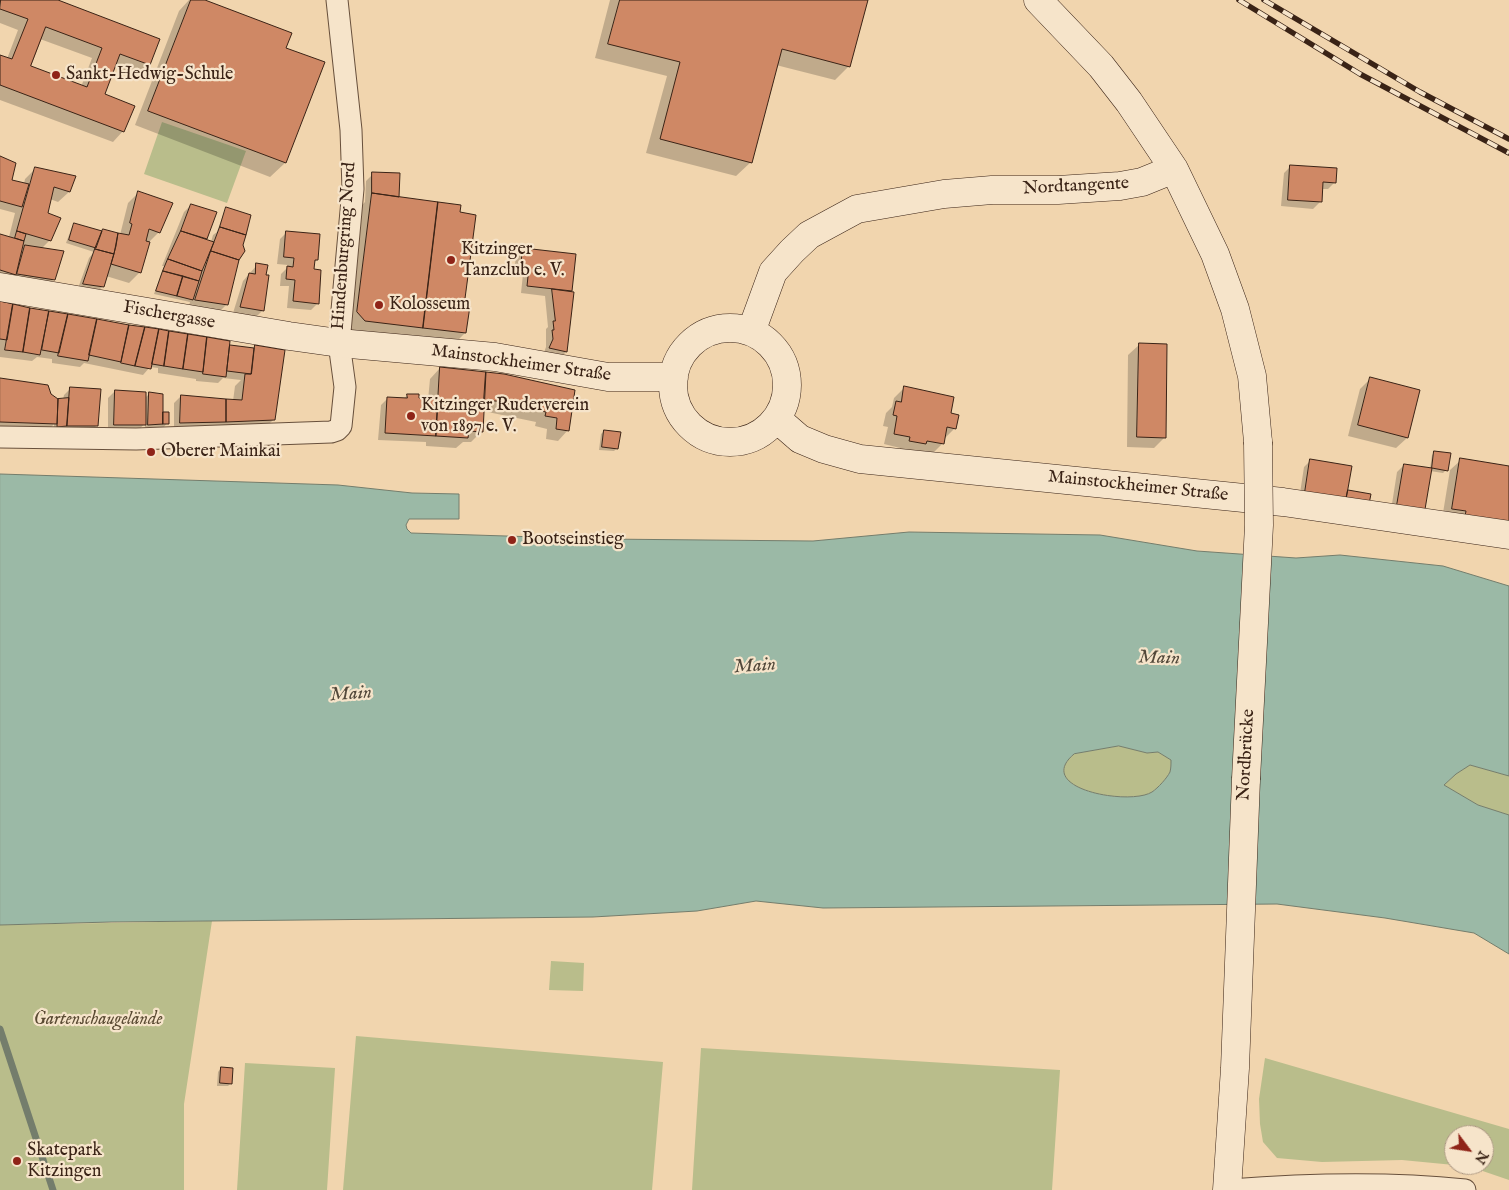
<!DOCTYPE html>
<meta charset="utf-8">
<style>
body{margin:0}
#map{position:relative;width:1509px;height:1190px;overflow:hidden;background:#f1d5ae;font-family:"IM FELL English",serif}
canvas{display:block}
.north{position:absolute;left:1444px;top:1125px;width:50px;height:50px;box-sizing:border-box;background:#f6e4ca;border:1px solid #ab9782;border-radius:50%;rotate:121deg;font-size:14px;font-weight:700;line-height:20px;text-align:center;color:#3a2316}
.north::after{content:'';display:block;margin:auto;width:18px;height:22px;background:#8f2418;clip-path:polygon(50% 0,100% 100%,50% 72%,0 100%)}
</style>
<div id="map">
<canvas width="1509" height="1190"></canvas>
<div class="north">N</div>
</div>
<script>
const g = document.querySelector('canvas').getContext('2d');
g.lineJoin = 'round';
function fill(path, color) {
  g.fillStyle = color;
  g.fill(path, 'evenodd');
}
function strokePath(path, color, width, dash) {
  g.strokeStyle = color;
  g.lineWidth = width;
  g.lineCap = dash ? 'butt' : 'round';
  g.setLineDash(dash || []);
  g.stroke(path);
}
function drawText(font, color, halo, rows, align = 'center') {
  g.font = font + ' "IM FELL English",serif';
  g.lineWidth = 4.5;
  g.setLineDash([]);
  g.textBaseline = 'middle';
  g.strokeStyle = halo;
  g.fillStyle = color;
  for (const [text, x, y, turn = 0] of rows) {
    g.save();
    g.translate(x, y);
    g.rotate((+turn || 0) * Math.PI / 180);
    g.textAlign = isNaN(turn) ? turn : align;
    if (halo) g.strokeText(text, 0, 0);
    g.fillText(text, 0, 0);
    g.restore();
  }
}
const green = new Path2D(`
 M162 122 246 151 227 203 144 174Z
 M1119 746 1147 753 1158 752 1171 760C1171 763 1171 768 1170 772 1167 778 1158 788 1152 792 1130 806 1032 789 1074 754Z
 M1470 765 1509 776V815L1478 805 1444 785 1456 774Z
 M212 921 184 1104V1190H0V925Z
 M551 961 584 963 583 991 549 990Z
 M356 1036 663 1062 652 1190H343Z
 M701 1048 1060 1070 1052 1190H692Z
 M1265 1058 1509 1129V1180L1468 1166 1455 1165H1484V1135H1454V1165L1402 1160 1322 1162 1277 1158 1263 1142 1260 1124 1259 1099Z
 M245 1063 335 1068 327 1190H237Z`);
const water = new Path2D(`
 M0 474 338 485 412 493 459 494V519H409L406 525 407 529 411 533 601 539 813 541 909 532 1100 535 1197 551 1296 558 1340 555 1443 566 1509 586V776L1470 765 1456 774 1444 785 1478 805 1509 815V954L1474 933 1385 918 1277 904 823 908 756 901 697 911 593 917 111 922 0 925ZM1119 746 1147 753 1158 752 1171 760C1171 764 1171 768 1170 772 1167 778 1158 788 1152 792 1130 806 1032 789 1074 754Z`);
const shadow = new Path2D(`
 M0 0H54L158 39 149 65 138 75 114 66 103 95 123 131 113 142 0 100V56L7 59 18 30 0 23ZM40 39 92 58 81 87 29 67Z
 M189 0H201L285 48 323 63 285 163 270 177 135 125 179 11Z
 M610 0H866L849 66 835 80 776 65 751 162 736 176 646 153 667 76 595 58Z
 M0 158 11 181 24 184 25 179 36 168 69 192 58 202 50 199 47 214 50 240 41 249 54 279 47 286 0 279V236L9 237 15 213 0 209Z
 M1291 166 1335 182 1328 189H1321L1320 202 1313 209 1281 206 1284 173Z
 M373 174 396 198 459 214 463 307H468L465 333 454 344 351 335 344 326 358 209 365 202 366 181Z
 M138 193 159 232 149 242 140 272 129 283 106 276 103 286 96 293 77 291 89 258 94 252 66 243 72 227 75 224 101 232 103 230 120 235 128 203ZM116 243H118L113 259Z
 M191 205 215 213 205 240 211 242 213 235 217 232 224 212 227 209 238 259 227 304 220 311 189 306 190 302 154 294 164 266H162L184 212Z
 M287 232 317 260 313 263V270L318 303 311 310 287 308 289 286H280L281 274 287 268 288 265 277 264 280 239Z
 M523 249 574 255 571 292 573 293 566 352 559 359 543 355 546 347V329L548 327 545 296 521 293 523 274 514 273 516 256Z
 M257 265 263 310 256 317 233 313 243 281Z
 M0 302 30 309 229 342V346L253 349 255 346 274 419 263 430H174V403L181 396 233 401 235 386 241 380 223 378 218 383 196 381V379L158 373V368L150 367 143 375 84 363 80 367 52 363V359L37 357 32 361 0 357Z
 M1139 345 1165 437 1154 448 1127 447 1128 355Z
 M440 368 574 391 568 430 558 441 546 439 547 429 535 426 536 422 483 411 482 431 471 442H463L456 448 426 446V442L378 440 381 405 388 398 403 399 408 395 417 399 428 400 430 379Z
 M1371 378 1407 438 1396 448 1348 436 1360 389Z
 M0 379 50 394 57 400H63L64 395 71 388 97 425 90 432 54 429V424L45 434 0 433Z
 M904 388 949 414 955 428 944 439 942 444 932 454 900 451V448L884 444 888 427 883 426 886 413 892 407 894 398Z
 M115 391 144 399 149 394 167 423 164 427H145V423L138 431 108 432V398Z
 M604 431 617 448 614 451 599 450 601 434Z
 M1435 452 1446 470 1443 473 1430 471 1389 523 1397 472 1404 465 1430 469 1432 455Z
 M1311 460 1346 491 1369 495 1298 506 1304 467Z
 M1461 460 1509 468V546L1442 519 1450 470Z
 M221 1068 231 1083 228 1086H217L218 1072Z`);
const stream = new Path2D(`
 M0 1029 53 1190`);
const building = new Path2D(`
 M1 0H58L160 39 150 65 120 54 105 94 135 106 124 132 0 85V55L12 59 28 19 0 9ZM46 27 102 48 87 87 31 66Z
 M191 0H205L292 33 286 48 325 62 286 163 148 111Z
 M620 0H868L850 67 782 49 752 163 660 139 680 62 608 44Z
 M0 156 16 163 12 180 29 184 22 207 0 201Z
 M1290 165 1337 168 1336 183 1323 182 1322 202 1288 200Z
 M35 167 76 176 70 192 54 187 48 213 61 218 51 241 17 231Z
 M372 172 400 173 399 197 372 193Z
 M138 191 173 203 160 233 149 229 146 241 150 242 141 273 111 264 116 246 118 233 129 235 132 224 130 223Z
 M372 193 438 202 423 328 365 321 357 312Z
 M438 202 461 205 460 212 476 215 464 306H470L466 333 423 328Z
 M191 204 217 212 207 239 181 231Z
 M226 207 251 215 246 235 220 227Z
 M74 223 102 231 96 248 69 240Z
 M220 227 246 235 243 245 245 251 239 260 211 251Z
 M103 229 118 233 114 254 95 249Z
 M17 231 26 234 24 241 15 238Z
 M181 231 214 242 202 271 168 259Z
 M286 231 320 234 318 260H315L314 269 321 270 319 304 293 301 295 280 286 279 287 266 293 267 294 258 284 257Z
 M0 234 24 241 16 275 0 270Z
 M25 245 64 251 55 280 17 274Z
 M523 248 576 254 572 291 527 286 529 267 521 266Z
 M95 249 114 254 104 287 83 284Z
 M211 251 239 260 228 305 195 300Z
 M168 259 202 271 199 281 163 271Z
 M256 263 268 265 266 275H269L264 311 240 307 249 273 255 274Z
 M163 271 183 276 177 296 156 291Z
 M183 276 199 281 193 300 177 296Z
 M552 289 574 292 567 352 549 348 553 339 552 330H554L553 321H555Z
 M0 301 13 304 7 340 0 339Z
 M13 304 30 308 23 352 5 350Z
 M30 308 49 311 40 355 23 352Z
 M49 311 68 314 59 353 42 350Z
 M68 314 97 319 88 361 58 356Z
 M97 319 129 325 121 362 89 355Z
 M129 325 145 327 135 366 121 363Z
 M145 327 159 329 151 369 135 366Z
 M159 329 169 331 164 366 152 364Z
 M169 331 188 334 183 369 164 366Z
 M188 334 207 337 203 372 183 369Z
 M207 337 230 341 226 377 203 374Z
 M1139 343 1167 344 1166 438 1137 437Z
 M230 345 254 348 251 374 227 371Z
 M255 345 285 350 275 420 226 422V399L242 400 245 374H251Z
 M440 367 486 372 483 432 469 431 468 438 436 436Z
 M486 372 504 374 575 390 569 431 556 429 557 418 545 416 546 412 496 401H484Z
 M1370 377 1420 390 1408 438 1358 425Z
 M0 378 48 385 51 394 58 399 57 424 0 422Z
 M904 386 954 397 951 413 959 415 956 429 947 427 944 444 927 441 926 444 909 441 910 437 894 434 897 416 893 415 896 401 901 402Z
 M70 387 101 389 98 426H67Z
 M115 390 146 392V425H114Z
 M149 392 163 394V424L148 425Z
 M407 394H419V398L438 400 436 436 385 433 387 397 407 398Z
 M181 395 226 399V422L180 423Z
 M69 398 67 426 57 427 58 399Z
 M163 412H169V424H163Z
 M604 430 621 432 618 449 602 447Z
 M1434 451 1451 453 1448 471 1432 468Z
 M1460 458 1509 466V534L1463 527 1466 511 1452 509Z
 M1310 459 1352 466 1345 505 1304 499Z
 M1404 464 1432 468 1423 521 1395 517Z
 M1348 490 1371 494 1368 509 1345 505Z
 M221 1067 233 1068 232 1084 220 1083Z`);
const street = new Path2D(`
 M0 437 136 439 331 432 337 430 341 426 345 387 339 343 353 189 351 130 337 0
 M1230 1190C1308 1184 1387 1182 1465 1190`);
const secondary = new Path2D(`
 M1038 0 1101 66 1129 102 1174 169 1215 254 1235 309 1252 376 1258 442
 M0 287 289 336 339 343 495 357 608 377H674
 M673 385a57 57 0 1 1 114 0a57 57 0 1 1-114 0Z
 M751 332 773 272 792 251 809 235 857 209 944 194 992 190H1058L1120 186 1142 182 1174 169
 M777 419 800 439 824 449 860 459 1283 502 1509 535
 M1227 1190 1235 1068 1246 779`);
const rail = new Path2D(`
 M1239 0 1360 74 1509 153
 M1264 0 1420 92 1509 139`);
const secondaryBridge = new Path2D(`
 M1246 779 1259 525 1258 442`);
const markers = [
 [56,75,5,"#8f2418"],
 [451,260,5,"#8f2418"],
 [379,305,5,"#8f2418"],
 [411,416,5,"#8f2418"],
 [151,452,5,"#8f2418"],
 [512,540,5,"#8f2418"],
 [17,1161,5,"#8f2418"]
];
const poiNames = [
 ["Sankt-Hedwig-Schule",66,75],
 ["Kitzinger",461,250],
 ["Tanzclub e. V.",461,271],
 ["Kolosseum",389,305],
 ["Kitzinger Ruderverein",421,406],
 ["von 1897 e. V.",421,427],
 ["Oberer Mainkai",161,452],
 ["Bootseinstieg",522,540],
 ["Skatepark",27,1151],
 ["Kitzingen",27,1172]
];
const streetNames = [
 ["Nordtangente",1076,187,-3],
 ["Hindenburgring Nord",345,246,-86],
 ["Fischergasse",169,316,10],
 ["Mainstockheimer Straße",521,364,8],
 ["Mainstockheimer Straße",1138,487,6],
 ["Nordbrücke",1247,755,-87]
];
const parkNames = [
 ["Gartenschaugelände",98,1020]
];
const waterNames = [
 ["Main",1159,659,2],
 ["Main",755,667,-4],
 ["Main",351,695,-4]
];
fill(green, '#b9bd8b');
fill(water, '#9bb9a6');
strokePath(water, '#747d6c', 1);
fill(shadow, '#0003');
strokePath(stream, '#747d6c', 7);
fill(building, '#cf8865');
strokePath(building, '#3a2316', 1);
strokePath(street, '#68503c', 23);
strokePath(secondary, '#3a2316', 29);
strokePath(street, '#f6e4ca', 21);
strokePath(secondary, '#f6e4ca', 28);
strokePath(rail, '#3a2316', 5.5);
strokePath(rail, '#f6e4ca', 4, [11]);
strokePath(secondaryBridge, '#3a2316', 29, []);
strokePath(secondaryBridge, '#f6e4ca', 28);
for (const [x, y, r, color] of markers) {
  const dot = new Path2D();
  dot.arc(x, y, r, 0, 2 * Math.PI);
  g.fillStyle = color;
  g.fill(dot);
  strokePath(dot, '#f6e4ca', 2);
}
drawText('18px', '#3a2316', '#f6e4ca', poiNames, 'left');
drawText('18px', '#3a2316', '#f6e4ca', streetNames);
drawText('italic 18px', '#5a4a33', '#f6e4ca', parkNames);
drawText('italic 19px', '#52483a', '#f6e4ca', waterNames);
</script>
